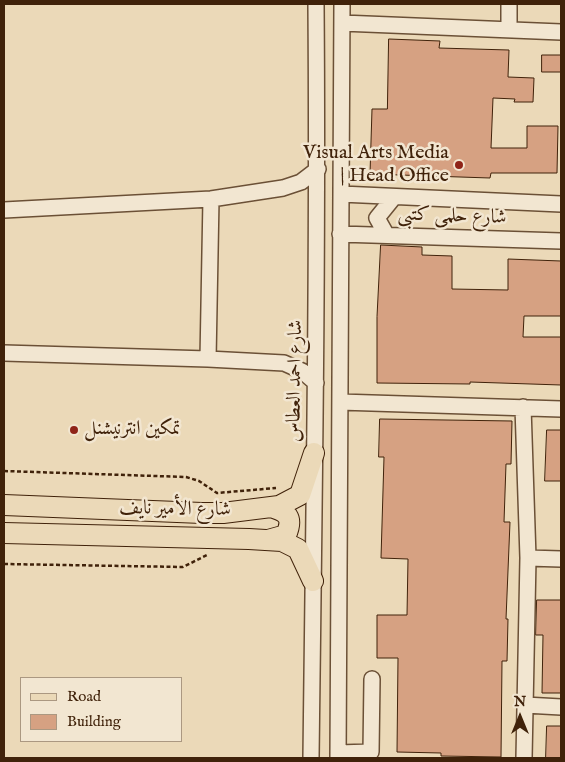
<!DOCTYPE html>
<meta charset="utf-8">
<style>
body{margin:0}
#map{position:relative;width:565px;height:762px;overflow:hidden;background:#ebd9b8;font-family:"IM FELL English",serif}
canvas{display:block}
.frame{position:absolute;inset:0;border:5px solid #40220a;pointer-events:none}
.legend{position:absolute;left:20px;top:677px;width:162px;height:65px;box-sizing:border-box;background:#f2e6d1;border:1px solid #ab9881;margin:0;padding:6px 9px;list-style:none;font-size:15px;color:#40220a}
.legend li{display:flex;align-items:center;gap:10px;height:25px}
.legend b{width:25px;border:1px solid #ab9881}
.north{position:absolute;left:495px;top:692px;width:50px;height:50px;-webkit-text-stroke:4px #f2e6d1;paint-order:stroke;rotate:0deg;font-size:14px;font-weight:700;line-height:20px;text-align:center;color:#40220a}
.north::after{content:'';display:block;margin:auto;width:18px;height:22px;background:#40220a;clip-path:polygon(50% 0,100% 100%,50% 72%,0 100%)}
</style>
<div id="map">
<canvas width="565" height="762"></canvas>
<div class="frame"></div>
<ul class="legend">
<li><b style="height:6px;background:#ebd9b8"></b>Road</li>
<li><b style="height:14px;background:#d6a182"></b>Building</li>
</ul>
<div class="north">N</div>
</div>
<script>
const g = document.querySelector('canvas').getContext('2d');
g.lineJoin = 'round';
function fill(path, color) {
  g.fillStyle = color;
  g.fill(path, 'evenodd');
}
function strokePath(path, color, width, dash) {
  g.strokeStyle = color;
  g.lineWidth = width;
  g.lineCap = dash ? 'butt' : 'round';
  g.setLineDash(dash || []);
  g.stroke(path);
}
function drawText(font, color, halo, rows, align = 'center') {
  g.font = font + ' "IM FELL English",Amiri,serif';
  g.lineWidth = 5;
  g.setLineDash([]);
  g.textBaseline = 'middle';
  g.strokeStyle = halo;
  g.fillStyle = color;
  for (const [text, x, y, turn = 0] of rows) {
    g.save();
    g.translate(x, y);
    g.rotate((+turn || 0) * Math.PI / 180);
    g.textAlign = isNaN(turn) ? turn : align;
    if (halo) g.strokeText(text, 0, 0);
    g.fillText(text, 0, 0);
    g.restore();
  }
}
const building = new Path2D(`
 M389 39 440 41 439 48 509 50 508 77 534 78 533 102H514L515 99 493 98 491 148H527V126H558L557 173H491L490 178 370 174 372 109H387Z
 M542 55H561V72H542Z
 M381 245 422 247V255L452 256V289L508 290V259L561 261V316H524L523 337H561V385L470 382V384L377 383V317Z
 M380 419 512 421 511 464H506L504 522H510L506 619H508L507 661H502L501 757 441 756V753L397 752 398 658H377V615H407L408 559 381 558 384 457H379Z
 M547 430H561V481H545Z
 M537 600H561V693H542L543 635H536Z
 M547 726H561V758H546Z`);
const path = new Path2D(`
 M4 471 186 477 199 481 217 493 276 488
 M4 564 183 567 207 555`);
const minor = new Path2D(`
 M509 4V30
 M342 23 561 32
 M341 194 561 204
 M4 210 211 199 283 188 301 182 318 169
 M340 234 561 241
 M386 234 377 218 394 197
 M4 353 208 359 284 363 302 371 316 383
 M208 359 211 199
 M340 402 561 409
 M523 407 528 558 524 758
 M528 558 561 559
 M525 705 561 707
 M338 753 371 752 372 679
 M311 758C314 507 318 255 316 4
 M338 758 342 4`);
const major = new Path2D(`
 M4 505 202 513H223L279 506 300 495 314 453
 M4 533 249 539 282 541 298 549 313 581
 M268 540 286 535C294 517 287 512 271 507`);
const markers = [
 [459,165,5,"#8f2418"],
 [74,430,5,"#8f2418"]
];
const poiNames = [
 ["Visual Arts Media",449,154],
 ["| Head Office",449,177],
 ["تمكين انترنیشنل",84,430,"left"]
];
const streetNames = [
 ["شارع حلمى كتبى",452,217,2],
 ["شارع احمد العطاس",296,381,-89],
 ["شارع الأمير نايف",175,510,1]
];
fill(building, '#d6a182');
strokePath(building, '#40220a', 1);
strokePath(minor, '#6b5036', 18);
strokePath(major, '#40220a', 22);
strokePath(path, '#40220a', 2.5, [4, 2.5]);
strokePath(minor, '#f2e6d1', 15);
strokePath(major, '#ebd9b8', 20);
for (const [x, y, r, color] of markers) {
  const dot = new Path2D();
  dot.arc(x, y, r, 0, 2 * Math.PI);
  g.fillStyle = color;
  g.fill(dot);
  strokePath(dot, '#f2e6d1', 2);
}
drawText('20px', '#40220a', '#f2e6d1', poiNames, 'right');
drawText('20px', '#40220a', '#f2e6d1', streetNames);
</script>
